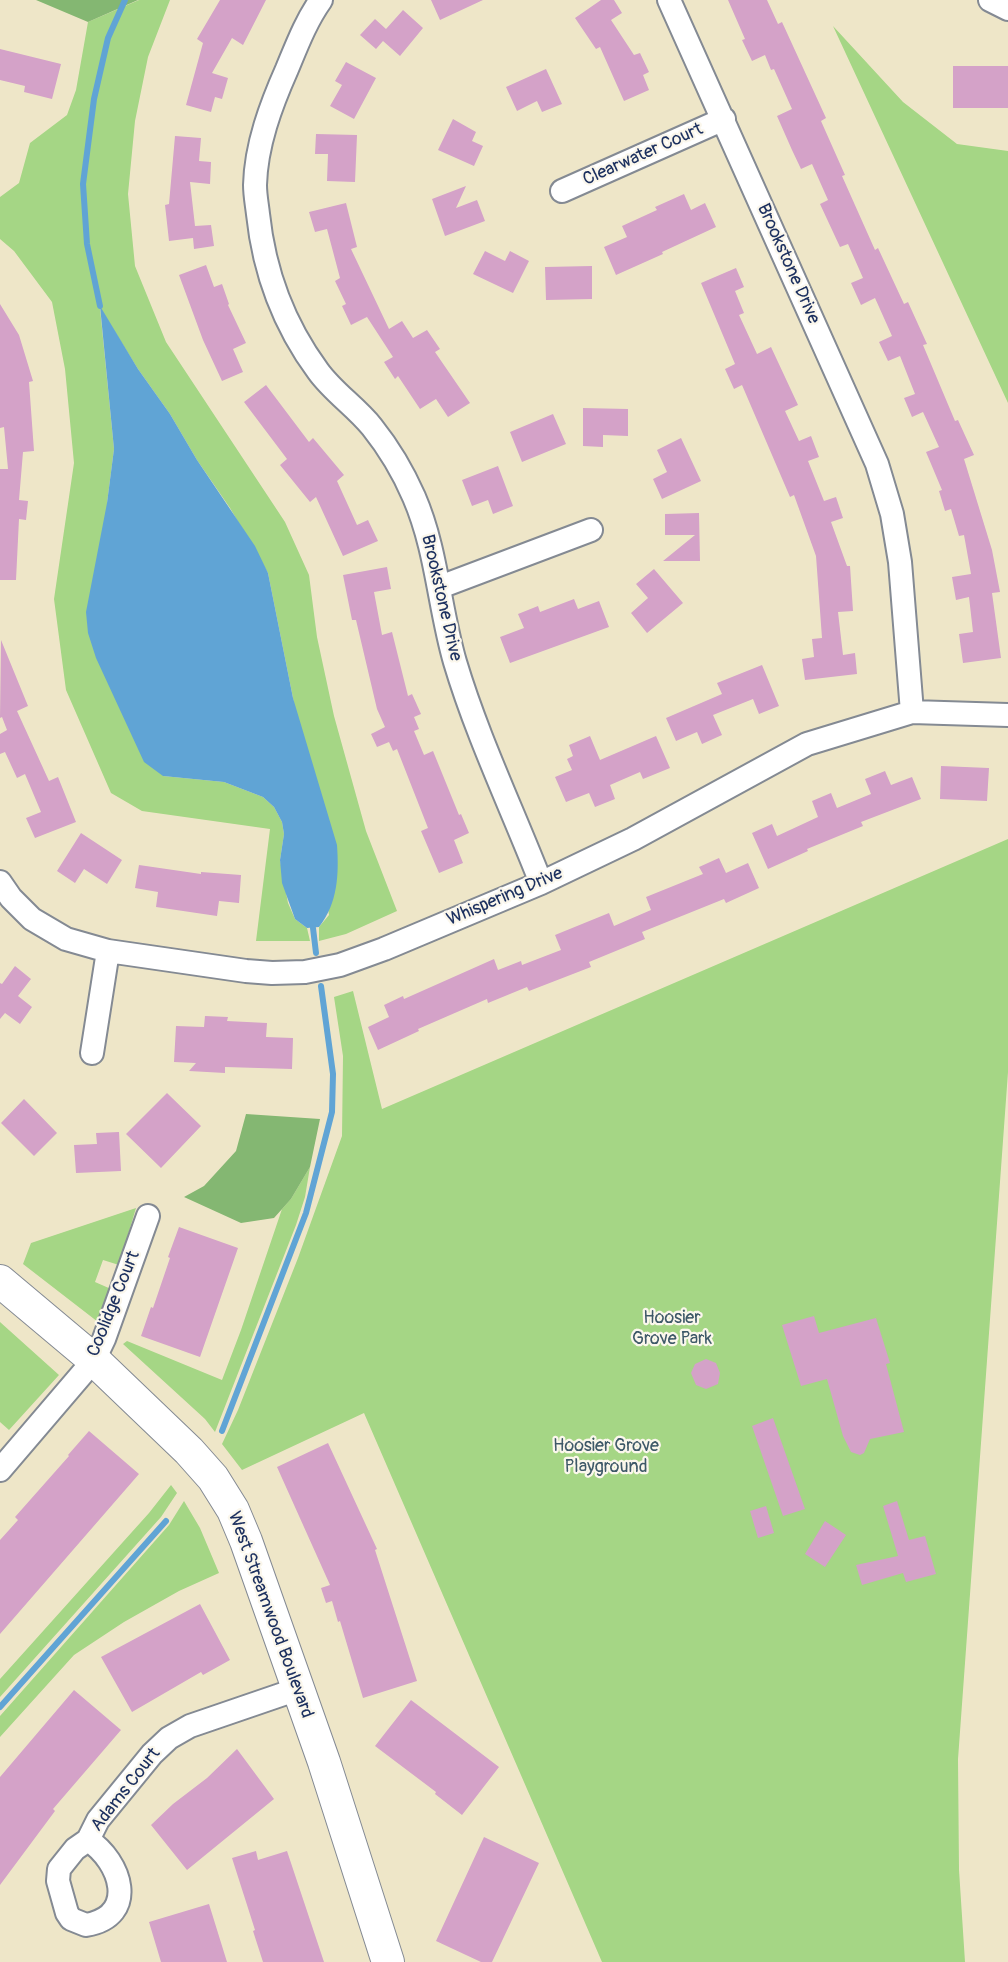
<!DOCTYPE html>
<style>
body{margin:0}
canvas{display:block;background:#eee6c8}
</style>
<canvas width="1008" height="1962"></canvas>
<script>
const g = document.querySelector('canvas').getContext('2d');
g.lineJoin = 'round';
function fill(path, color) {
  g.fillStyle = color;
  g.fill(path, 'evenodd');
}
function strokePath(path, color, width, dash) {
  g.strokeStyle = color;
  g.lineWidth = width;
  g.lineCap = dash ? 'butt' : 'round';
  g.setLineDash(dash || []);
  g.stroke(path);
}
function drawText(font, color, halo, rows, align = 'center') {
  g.font = font + ' Pangolin,sans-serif';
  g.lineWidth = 4.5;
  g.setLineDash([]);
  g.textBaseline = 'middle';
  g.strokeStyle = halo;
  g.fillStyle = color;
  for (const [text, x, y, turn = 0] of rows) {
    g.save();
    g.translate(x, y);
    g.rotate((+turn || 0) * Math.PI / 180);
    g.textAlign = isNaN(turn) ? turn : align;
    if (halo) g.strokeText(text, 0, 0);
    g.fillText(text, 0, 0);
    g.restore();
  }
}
const green = new Path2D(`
 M139 0H170L148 57 135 121 128 194 135 266 166 342 285 522 309 575 317 637 334 716 366 831 397 911 346 934 319 941V927L329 915 293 698 268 573 230 508 197 460 170 414 138 369 100 308 114 449 107 503 163 776 224 782 263 797 274 807 282 822 284 834 280 860 288 903 295 919 307 928 310 941H256L270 829 142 811 111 793 66 690 54 599 74 463 65 369 52 302 14 251 0 239V197L19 183 30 143 67 115 76 90 88 22Z
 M822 0 833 26 903 102 957 144 1008 151V403L833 26Z
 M1008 839V1072L958 1759 959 1870 965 1962H602L364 1413 242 1470 222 1444 238 1410 298 1258 342 1136 343 1056 334 997 353 991 382 1109Z
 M310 1167 305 1197 296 1225 215 1432 205 1419 123 1344 127 1341 222 1380 241 1330 282 1209 291 1199Z
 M136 1208 119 1265 103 1260 95 1282 111 1289 98 1322 23 1264 31 1243Z
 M0 1322 59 1375 9 1430 0 1422Z
 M171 1485 177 1493 161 1517 0 1697V1679L149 1513Z
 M184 1501 200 1528 219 1573 179 1591 124 1622 74 1655 0 1737V1716L169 1525Z`);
const forest = new Path2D(`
 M36 0H138L88 22Z
 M246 1114 320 1119 310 1167 291 1199 274 1218 241 1223 184 1197 204 1186 236 1151Z`);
const water = new Path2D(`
 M100 306 138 369 170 414 197 460 255 546 268 573 293 698 337 845C339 874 338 903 319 927L307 928 295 919 282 883 280 860 284 834 282 822 274 807 263 797 224 782 163 776 144 762 96 658 88 633 86 612 107 503 114 449Z`);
const stream = new Path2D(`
 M100 306 87 244 83 184 94 99 108 38 125 0
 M313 928 316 953
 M222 1431 306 1213 332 1112 333 1074 321 986
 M0 1707 166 1521`);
const building = new Path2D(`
 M220 0H266L243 45 232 38 212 73 228 78 222 99 215 97 211 112 186 105 203 43 197 39Z
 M431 0H483L440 20Z
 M601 0H614L622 13 611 20 634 55 640 53 649 72 643 75 649 90 624 101 600 47 596 49 575 18Z
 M728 0H767L778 24 782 22 826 118 821 121 845 175 842 176 875 250 878 248 904 304 908 302 927 344 923 345 955 421 958 420 974 455 964 459 992 550 1000 592 992 593 1001 658 963 663 959 634 973 632 969 597 956 600 952 577 971 574 964 535 959 536 951 509 945 511 939 491 942 490 926 452 939 447 923 412 912 417 904 398 915 394 900 356 888 361 879 342 892 336 875 298 861 305 851 283 863 278 848 244 840 247 820 204 828 200 812 164 801 169 792 150 777 116 792 109 774 69 771 70 765 55 752 61 742 40 745 39Z
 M403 10 423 28 400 56 383 41 376 49 360 35 375 19 386 29Z
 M0 49 61 64 52 99 24 92 25 86 0 80Z
 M346 62 376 78 354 119 330 106 342 85 335 81Z
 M953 66H1008V108H953Z
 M546 69 562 104 542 112 537 101 517 111 506 87Z
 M453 119 476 132 472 141 483 146 474 166 438 150Z
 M316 134 357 135 355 182 327 181 328 154H315Z
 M175 136 201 138 199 161 211 162 210 184 190 182 195 226 211 225 214 246 194 249 193 238 169 241 165 205 169 204Z
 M466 186 456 208 477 200 485 221 445 236 432 199Z
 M684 194 691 210 705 203 716 227 662 252 663 254 616 275 604 247 627 237 622 226 657 210 655 207Z
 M346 203 357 247 351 249 389 329 402 321 413 338 427 330 440 349 435 352 470 403 448 417 436 399 420 409 398 376 395 379 384 362 393 357 367 317 351 325 342 306 346 304 335 281 340 278 327 229 315 232 309 212Z
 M485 251 505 261 510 251 529 261 513 293 473 274Z
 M206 265 214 287 222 284 229 304 228 305 246 343 233 349 243 372 222 381 203 340 179 275Z
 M592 266V299L546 300 545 267Z
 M736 268 744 287 735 291 744 313 739 315 757 354 771 347 798 405 785 411 799 441 811 436 819 457 808 461 824 501 836 497 843 518 831 522 847 566H850L853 611 838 612 843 655 855 653 857 674 805 680 802 659 814 657 812 639 822 638 816 556 794 495 790 497 742 385 734 389 725 369 735 364 701 283Z
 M0 304 19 335 33 381 29 382 34 451 23 452 19 500 28 501 26 520 19 519 16 580H0V469H8L4 427 0 428Z
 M266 385 309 442 313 438 344 475 337 481 357 525 368 520 378 541 343 556 316 497 310 502 280 465 287 459 244 402Z
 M583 408 628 409V436L603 435V447L583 446Z
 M553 414 566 444 522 462 510 432Z
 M681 438 701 481 662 499 653 479 667 472 657 450Z
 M498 466 513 506 493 514 488 500 472 506 462 480Z
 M699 513 700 561H663L695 535H665V514Z
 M387 567 391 589 374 592 382 635 392 632 408 696 412 694 421 714 414 717 419 729 414 731 424 755 433 751 459 815 461 814 469 833 454 840 463 863 439 873 421 831 428 828 397 749 393 751 389 742 377 747 371 734 385 727 377 709 356 620H352L343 575Z
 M654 569 683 603 647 633 631 613 648 598 636 584Z
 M574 599 578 609 599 601 609 627 510 663 500 637 524 628 518 614 538 606 540 612Z
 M1 640 28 706 17 711 49 781 58 777 76 822 35 838 26 818 41 812 25 774 17 778 5 752 0 754V734L7 730 2 717 0 718Z
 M762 665 779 706 759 714 753 699 713 715 722 735 702 744 697 732 676 741 666 718 722 694 717 683Z
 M590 736 600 760 656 736 670 768 643 779 640 772 610 785 615 799 595 807 589 793 566 802 555 777 572 770 567 759 573 756 569 745Z
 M941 766 989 768 987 801 940 799Z
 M885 771 891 785 912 777 921 799 861 822 863 826 807 849 808 851 768 869 752 833 772 824 777 836 818 817 812 801 831 793 837 808 871 794 865 779Z
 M81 833 122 860 107 884 84 869 75 883 57 871Z
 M719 858 726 873 748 863 759 888 726 903 724 899 642 932 645 939 589 962 591 967 529 991 527 987 488 1003 487 999 418 1029 419 1031 378 1050 368 1027 389 1017 384 1005 403 996 404 999 494 959 498 970 521 961 522 965 561 950 555 935 609 913 614 926 651 910 646 897 703 874 699 867Z
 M139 865 201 874V872L241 875 239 903 219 901 217 916 156 907 158 892 135 888Z
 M15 966 31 979 18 996 32 1007 20 1024 5 1013 0 1019V983L2 984Z
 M205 1016 228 1017 227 1021 267 1023 266 1037 293 1038 292 1069 225 1067V1073L189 1071 196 1063 174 1062 176 1026 204 1027Z
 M167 1093 201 1126 161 1168 126 1134Z
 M24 1099 57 1133 34 1156 1 1123Z
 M119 1132 121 1171 76 1173 74 1145 97 1144 96 1133Z
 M179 1227 238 1248 200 1357 141 1336 151 1307 153 1308 170 1258 168 1257Z
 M814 1316 819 1333 876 1318 890 1363 886 1364 904 1432 870 1439 864 1453 860 1455 851 1452 843 1436 827 1379 801 1386 782 1325Z
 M706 1359 716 1363 720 1373 718 1384 706 1389 696 1385 691 1373 695 1364Z
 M773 1418 805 1509 783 1516 752 1426Z
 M89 1431 139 1474 0 1634V1540L18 1520 15 1517 69 1456 68 1455Z
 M328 1443 377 1549 375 1550 417 1681 363 1698 340 1621 338 1622 332 1601 326 1603 321 1588 330 1585 277 1467Z
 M897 1501 909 1540 925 1536 936 1574 906 1582 903 1573 862 1585 856 1565 898 1556 883 1506Z
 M766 1506 774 1533 758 1538 750 1511Z
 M825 1521 846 1535 825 1567 805 1554Z
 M200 1604 230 1660 203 1675 201 1672 132 1712 101 1657Z
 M74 1690 121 1730 53 1809 55 1811 0 1885V1777Z
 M411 1700 499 1767 462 1815 435 1794 436 1792 375 1746Z
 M237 1749 274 1799 187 1870 151 1825 173 1804 207 1778Z
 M484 1837 539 1863 492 1962H481L436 1941Z
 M256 1851 258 1860 287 1851 324 1962H263L253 1931 255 1930 232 1858Z
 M209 1904 227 1962H161L149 1922Z`);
const street = new Path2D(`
 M321 0C306 21 297 45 287 69 271 105 256 145 255 185 255 195 257 205 258 214 264 271 284 325 318 371 333 392 356 407 372 427 388 447 404 474 414 497 437 550 439 607 455 662 477 736 513 811 541 883
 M669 0 877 464 892 514 900 562 912 712
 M990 0 1008 9
 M562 191 724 119
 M440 587 591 530
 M0 882 11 898 32 919 66 939 108 951 246 971 272 973 305 972 340 965 384 949 541 883 633 839 807 744 912 712 1008 715
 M92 1053 108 951
 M0 1470 94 1360 104 1339 148 1216
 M88 1840C121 1861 139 1916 86 1925L71 1919 67 1913 58 1881 59 1869 75 1849 88 1840 98 1820 152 1754 169 1738 190 1726 298 1689`);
const secondary = new Path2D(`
 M0 1281 94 1360 189 1451 213 1478 233 1510 246 1541 324 1762 388 1962`);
const streetNames = [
 ["Clearwater Court",643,155,-24],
 ["Brookstone Drive",788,264,66],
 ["Brookstone Drive",441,598,77],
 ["Whispering Drive",505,897,-23],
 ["Coolidge Court",114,1304,-68],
 ["West Streamwood Boulevard",270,1615,70],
 ["Adams Court",126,1790,-52]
];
const parkNames = [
 ["Hoosier",672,1318],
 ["Grove Park",672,1339],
 ["Hoosier Grove",606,1446],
 ["Playground",606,1467]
];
fill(green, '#a5d685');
fill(forest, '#84b772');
fill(water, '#60a4d5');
strokePath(stream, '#60a4d5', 6);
fill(building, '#d4a2c8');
strokePath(street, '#848a93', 26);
strokePath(secondary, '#848a93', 34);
strokePath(street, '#fff', 22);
strokePath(secondary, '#fff', 32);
drawText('18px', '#1b2f5e', '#fbf7ec', streetNames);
drawText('18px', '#3e5968', '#fbf7ec', parkNames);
</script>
